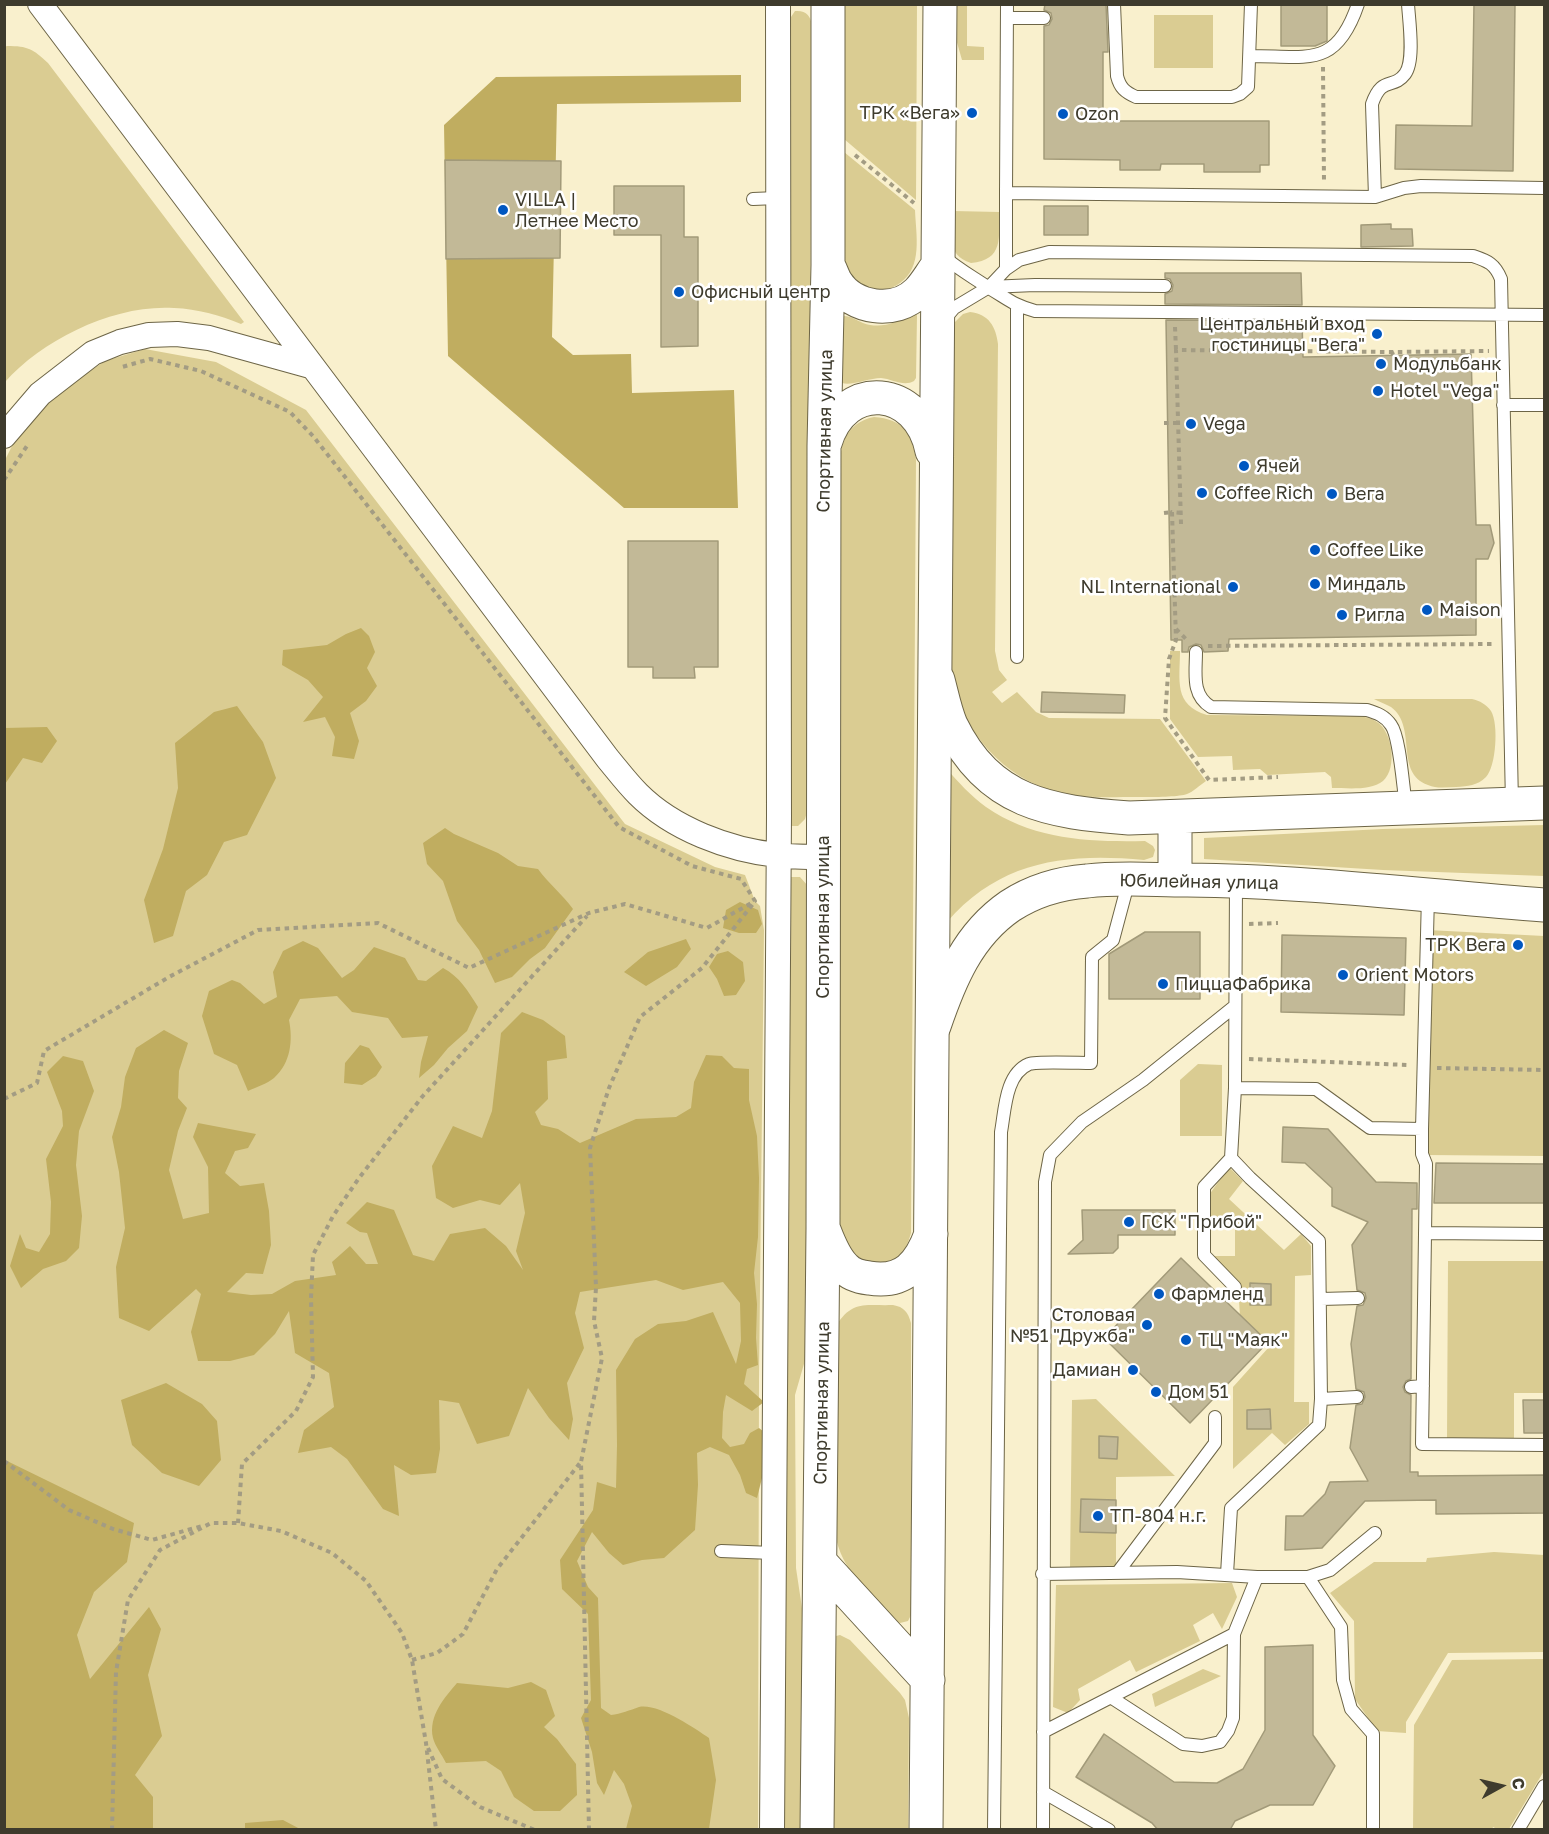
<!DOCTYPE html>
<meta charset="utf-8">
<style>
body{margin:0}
#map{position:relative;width:1549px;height:1834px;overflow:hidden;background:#f9f0cd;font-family:"Golos Text",sans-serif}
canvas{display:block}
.frame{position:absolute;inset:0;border:6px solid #3e3b2d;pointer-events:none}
.north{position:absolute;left:1471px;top:1756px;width:60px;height:60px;-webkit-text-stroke:4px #fff;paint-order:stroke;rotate:82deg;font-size:16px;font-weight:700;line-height:24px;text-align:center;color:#3e3b2d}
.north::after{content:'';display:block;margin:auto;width:21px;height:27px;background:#3e3b2d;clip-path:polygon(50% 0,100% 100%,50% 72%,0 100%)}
</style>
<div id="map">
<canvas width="1549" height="1834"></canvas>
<div class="frame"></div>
<div class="north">С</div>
</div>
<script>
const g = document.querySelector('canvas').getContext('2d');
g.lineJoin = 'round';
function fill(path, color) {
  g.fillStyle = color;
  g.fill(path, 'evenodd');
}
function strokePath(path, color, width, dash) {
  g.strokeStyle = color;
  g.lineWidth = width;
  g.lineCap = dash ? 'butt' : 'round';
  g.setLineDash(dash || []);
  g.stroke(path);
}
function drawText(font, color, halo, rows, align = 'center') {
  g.font = font + ' "Golos Text",sans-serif';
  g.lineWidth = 5;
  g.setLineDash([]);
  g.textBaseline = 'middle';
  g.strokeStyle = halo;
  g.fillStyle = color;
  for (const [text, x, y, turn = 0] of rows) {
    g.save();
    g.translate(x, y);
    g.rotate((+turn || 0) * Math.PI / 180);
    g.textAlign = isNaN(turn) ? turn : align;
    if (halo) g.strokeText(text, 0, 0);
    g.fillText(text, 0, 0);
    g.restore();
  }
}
const green = new Path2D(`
 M845 5H917L916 200 844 139Z
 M951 5H967V46L984 47V60H962L952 25Z
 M795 11C806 10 811 16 812 26L807 812 805 819 798 826H792L788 824 789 20Z
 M1154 15H1213V68H1154Z
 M7 46C28 46 33 49 48 63L244 322 241 324C219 315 198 309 174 308 115 304 43 339 5 382L4 47Z
 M844 152 915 210C916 235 923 267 900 283 893 288 886 290 878 290 869 290 855 284 849 276 837 259 844 177 844 152Z
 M953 211 999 212C999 237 1004 260 971 263 945 255 952 233 953 211Z
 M970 312C989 314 996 327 998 344L995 651 999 670 1007 680 992 692 1002 703 1017 692 1036 712 1049 718 1160 719 1206 781C1200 785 1193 792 1187 794 1176 798 1136 797 1123 797 1101 798 1080 797 1058 792 1004 779 962 731 952 677 949 662 949 646 948 631L953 324 963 314Z
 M909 313H916L917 316 916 378 914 381C904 387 892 379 881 378 869 378 852 386 842 383V318L844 316C851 316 856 320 863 323 879 329 897 324 909 313Z
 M145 349 216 362 306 410 625 824 715 867 745 875 755 901 760 906 764 930 759 1379 758 1829H5L4 462 19 432 50 398 105 361Z
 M874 417C903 419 912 433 916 460L911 1233C902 1264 894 1262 865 1268L836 1238 835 1229 841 452C844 433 855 421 874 417Z
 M1170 651H1180C1180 680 1173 705 1207 715L1359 716C1364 717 1372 718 1377 722 1392 731 1398 768 1383 781 1371 791 1347 788 1332 788L1331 777 1325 772 1267 775 1260 769 1233 770 1232 756 1198 757 1170 719Z
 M1374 699H1472C1480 701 1486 704 1491 711 1499 724 1496 767 1486 777 1477 786 1468 786 1456 787 1447 787 1437 789 1428 785 1394 773 1418 727 1391 707 1386 704 1379 702 1374 699Z
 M946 768C958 782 971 796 986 807 1034 840 1088 842 1145 841L1153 846 1155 850 1153 857 1144 860C1067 853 1001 860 947 922Z
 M1544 825V876L1383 870 1204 859V838L1383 829Z
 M790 877H800L808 886V1350L795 1395 796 1568 806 1635 804 1829 776 1830Z
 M1428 930 1544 936V1156L1427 1155Z
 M1198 1064 1222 1065V1136H1180V1080Z
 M1229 1167 1243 1181 1229 1199 1284 1250 1301 1234 1311 1246V1275L1295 1276 1294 1402H1309V1424L1285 1445 1272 1433 1233 1469V1387L1269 1347 1240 1317 1238 1283 1210 1256H1235V1219H1209V1195Z
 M1448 1261H1544V1393H1514V1438H1447Z
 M893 1305C904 1307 908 1312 911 1323V1615L908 1621 900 1623 895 1621C870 1594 841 1571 835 1533L836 1326C852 1300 865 1306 893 1305Z
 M1096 1399 1175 1476 1116 1477V1568H1070L1072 1400Z
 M1494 1552 1544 1555V1652L1448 1653 1406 1722V1733L1377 1731 1355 1699 1354 1621 1330 1593 1374 1562H1426L1427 1558Z
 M1232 1583 1237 1597 1222 1629 1213 1613 1193 1625 1200 1641 1136 1672 1130 1660 1078 1689 1080 1700 1068 1713 1053 1707 1056 1585Z
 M840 1635 850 1640 900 1693 905 1700 909 1718 908 1829H834V1640L836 1636Z
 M1544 1659V1771L1509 1829H1497L1493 1827 1492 1830 1413 1829 1414 1725 1452 1660Z
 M1203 1669 1221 1676 1155 1707 1152 1694Z`);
const forest = new Path2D(`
 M741 75V102L557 104 552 337 573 355 631 354 632 393 734 390 738 508H624L448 356 444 125 496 77Z
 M361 628 369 636 375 652 367 668 377 686 366 701 350 713 359 741 354 759 332 756 335 737 325 717 303 722 323 697 308 680 282 665 283 650 327 645 346 634Z
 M237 706 263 742 276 778 247 835 224 842 207 875 186 891 173 936 154 943 144 900 163 849 178 788 175 743 214 712Z
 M47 727 57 741 42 763 23 758 5 784V728Z
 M445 828 454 834 498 853 518 866 538 869C549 884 562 894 573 909L545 948 530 959 512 977 495 983 479 950 457 921 443 881 427 864 423 843Z
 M740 902 758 910 762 924 756 933H739L723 928 726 910Z
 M686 939 691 949 677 967 646 986 624 972 648 952Z
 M303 941 318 948 342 978 354 970 374 947 405 958 418 980 426 981 443 968C460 977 468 991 478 1007L467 1031 448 1048 434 1065 419 1078 421 1062 428 1036 402 1038 388 1018 352 1012 337 996 300 999 289 1020C293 1040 291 1063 274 1078 267 1084 256 1087 248 1091L237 1065 214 1054 202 1016 209 991 232 980 240 983 264 1004 277 997 273 972 283 951Z
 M728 951 743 962 745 981 736 995 724 996 717 979 709 967 717 954Z
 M522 1012 543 1020 565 1036 567 1058 547 1061 548 1099 535 1112 541 1125 558 1129 580 1143 636 1119 676 1117 691 1108 694 1082 706 1055 722 1056 734 1068 749 1069V1100L757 1136 759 1178 758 1237 754 1273 757 1304 756 1338 758 1365 747 1369 744 1384 764 1402 752 1411 726 1395 723 1412 722 1438 730 1447 744 1444 750 1433 759 1428 764 1432 762 1478 757 1498 746 1493 740 1475 729 1455 710 1447 697 1453 698 1485 695 1530 664 1558 642 1560 623 1565 609 1553 592 1532 577 1561 588 1587 598 1598 601 1708 611 1715C621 1714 630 1710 639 1707 658 1703 694 1728 709 1738L716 1780 709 1829H626L632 1806 624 1784 614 1770 604 1795 597 1783 592 1752 581 1718 591 1700 588 1614 562 1589 560 1560 593 1510 597 1482 616 1488 617 1445 616 1370 635 1339 658 1324 686 1321 713 1312 736 1364 741 1341 740 1303 723 1282 683 1290 656 1280 580 1292 575 1313 584 1348 567 1383 573 1419 569 1440 549 1418 528 1388 509 1436 477 1444 459 1403 439 1400 440 1449 436 1473 411 1475 394 1465 399 1516 383 1509 347 1459 331 1447 298 1453 304 1430 334 1407 329 1373 295 1353 289 1311 275 1334 254 1355 230 1361H198L191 1332 201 1294 196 1289 149 1331 119 1318 116 1267 125 1228 119 1172 112 1137 121 1107 125 1077 136 1048 164 1030 188 1043 179 1071 178 1098 187 1108 178 1131 169 1170 183 1219 209 1213 208 1167 193 1137 198 1123 256 1134 248 1148 235 1151 225 1173 240 1186 264 1183 269 1211 271 1245 263 1274 246 1273 227 1292 251 1295 272 1294 295 1281 336 1275 332 1262 350 1246 366 1264H378L367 1233 360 1232 346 1223 367 1202 394 1210 413 1255 434 1261 450 1234 485 1228 506 1246 523 1270 516 1251 525 1213 520 1183 500 1205 480 1200 453 1208 436 1198 432 1166 453 1126 482 1138 492 1111 501 1033Z
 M360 1045 369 1048 382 1067 376 1076 362 1085 344 1083 345 1063Z
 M63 1056 83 1061 94 1091 79 1131 76 1165 82 1216 79 1248 66 1261 43 1269 21 1288 10 1266 20 1234 26 1248 39 1252 50 1234 51 1202 46 1159 63 1126 62 1111 47 1072Z
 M166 1383 202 1404 217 1421 221 1460 199 1486 162 1473 132 1445 121 1400Z
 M5 1460 134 1523 127 1562 94 1592 77 1635 90 1679 149 1607 161 1629 148 1675 162 1736 135 1775 153 1797V1829H5Z
 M531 1682 546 1690 555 1716 544 1727 557 1739 576 1764 577 1795 560 1811H534L514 1797 501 1771 486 1761 446 1763C442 1755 435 1746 433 1738 428 1716 445 1697 457 1683L508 1688Z
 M283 1820 300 1829H245V1823Z`);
const building = new Path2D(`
 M1045 4H1106L1108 52H1103V121H1269V165H1260V172H1204V164H1161L1160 170H1120V160L1044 159V26L1049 25 1052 19 1051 13 1044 10Z
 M1281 4H1327V41L1315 46H1281Z
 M1474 4H1515L1513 171 1395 169 1396 125 1472 126Z
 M445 160 561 161 560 258 446 259Z
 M614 186H684V237H698V346L661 347V235H614Z
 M1044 206H1088V235H1044Z
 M1391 224V229H1412L1413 246 1361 247V225Z
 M1165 273H1301L1302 305 1165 304V294L1172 291 1173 285 1170 279 1165 278Z
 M1166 320 1302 321 1303 357 1471 354 1476 525H1490L1494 543 1488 559H1476V635L1229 639 1228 651 1204 652 1201 645 1196 644 1189 647 1188 652H1182V640H1171Z
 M628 541H718V667H694L695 678H653V667H628Z
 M1042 692 1125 695 1124 713 1041 712Z
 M1145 932H1200V999H1109V954Z
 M1282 935 1406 938 1404 1015 1281 1012Z
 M1283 1127 1328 1129 1376 1182 1417 1183V1209H1412L1411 1379 1406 1381 1403 1387 1405 1392 1411 1395 1410 1472H1418V1476L1545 1475V1513L1436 1514V1500L1365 1501 1322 1548 1285 1550 1286 1516H1303L1325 1494 1330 1482 1368 1481 1350 1448 1356 1405 1362 1404 1365 1397 1364 1392 1356 1389 1351 1344 1357 1306 1363 1305 1366 1298 1365 1293 1357 1290 1352 1245 1368 1222 1332 1206V1188L1305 1163 1282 1162Z
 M1436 1163 1545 1164V1203H1434Z
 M1082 1210H1175V1235H1118V1248L1113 1253 1068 1254 1083 1240Z
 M1181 1258 1268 1342 1190 1423 1104 1338Z
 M1250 1283 1271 1284V1305H1250Z
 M1523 1400H1545V1433H1524Z
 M1270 1409 1271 1429H1247V1410Z
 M1099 1436 1118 1437 1117 1459 1099 1458Z
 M1081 1499 1116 1500V1533L1080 1532Z
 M1313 1645V1735L1335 1766 1313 1805H1270L1235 1821 1230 1830H1158L1152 1823 1076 1777 1104 1734 1174 1782 1217 1783 1243 1769 1265 1730V1647Z`);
const path = new Path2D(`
 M1323 67 1324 182
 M855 155 914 203
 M1175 327 1176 350
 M1393 355 1392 352 1489 351
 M1164 423H1178
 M4 480 29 443
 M1164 513 1172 512
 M1181 513 1172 512 1176 640 1169 659 1165 718 1209 780 1278 777
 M1181 524 1176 350 1392 352
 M1176 629 1188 641
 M1208 646 1495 644
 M1249 924 1278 923
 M1249 1059 1409 1065
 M1437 1068 1544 1070
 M4 1099 37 1083 44 1051 169 977 258 930 378 923 469 968 589 913 625 904 707 928 755 901 741 879 692 866 619 827 313 436 290 412 201 371 150 359 122 367
 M1012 1334 1031 1335
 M4 1461 69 1510 113 1529 152 1540 202 1526
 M238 1523 242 1464 296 1411 313 1377 311 1298 313 1255 333 1216 359 1178 422 1097 587 916
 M412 1660 437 1653 463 1634 497 1569 580 1463
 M428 1748 442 1779 480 1807 535 1830
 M112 1830 116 1672 128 1600 160 1550 211 1523H238L281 1531 332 1553 366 1581 402 1633 412 1660 426 1743 436 1830
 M589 1830 581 1462 602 1358 594 1321 596 1287 590 1148 609 1088 640 1017 702 968 753 904`);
const lane = new Path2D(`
 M1007 4 1006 193 1375 197 1404 188 1421 186 1544 188
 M1114 4 1117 76C1120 88 1125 92 1136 97H1232L1240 94 1248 87 1251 4
 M1007 18H1044
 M1250 56C1308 56 1336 69 1358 4
 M1375 197 1372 104C1382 75 1393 90 1405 74 1415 61 1409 21 1408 4
 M753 199 777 198
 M943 256C958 269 973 277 989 288 1008 299 1013 305 1035 311L1544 315
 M1006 269V193
 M989 287 1035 285 1165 286
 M943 321 954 308 989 287 1006 269 1019 260 1049 252 1473 256C1488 261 1495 264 1501 279L1512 803
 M1503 405H1544
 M1196 652C1196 673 1191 695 1211 707L1367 710C1377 713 1385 716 1391 725 1400 737 1403 788 1406 806
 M1017 657V306
 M1428 896 1422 1129V1154L1426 1164 1422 1444 1544 1445
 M1235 1088 1316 1089 1370 1128 1422 1129
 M1425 1233 1544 1234
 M1235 1287 1204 1255V1187L1231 1158 1235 1088 1236 883
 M1321 1299 1358 1298
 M1411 1387 1423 1386
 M1321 1399 1357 1397
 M721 1551 773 1553
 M1118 1572 1215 1443V1417
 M1042 1574 1177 1572 1257 1577H1308L1330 1570 1375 1533
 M1227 1574 1231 1508 1319 1425 1321 1399 1319 1241 1250 1178 1231 1158
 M1308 1577 1341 1627 1343 1680 1351 1709 1373 1734V1830
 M1112 1698 1183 1744 1202 1746 1220 1742 1228 1731 1233 1718 1234 1634 1257 1577
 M1043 1732 1234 1634
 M1043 1792 1109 1830
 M994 1830 1001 1132C1005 1111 1005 1074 1029 1064 1037 1061 1079 1063 1091 1063L1092 957 1113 940 1129 880
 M1043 1830 1045 1182 1050 1155 1082 1122 1143 1080 1235 1006
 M1518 1830 1544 1786`);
const street = new Path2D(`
 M40 4 608 759C618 771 627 783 638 794 673 829 729 850 777 855 792 857 808 857 823 857
 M4 436 40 394 93 353 120 342 149 335 177 334 209 338 310 366
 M772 1830 779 815 778 4`);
const secondary = new Path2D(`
 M938 680C942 695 945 711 951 725 989 803 1049 812 1129 818L1544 803
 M1175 818V880
 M934 1026C950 979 968 935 1010 906 1033 891 1061 883 1087 881 1120 877 1154 880 1187 880 1306 881 1426 896 1544 905`);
const primary = new Path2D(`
 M828 265C831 270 833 277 836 282 853 309 895 315 918 292 926 284 931 274 938 265
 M825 443C844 378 919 385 932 451
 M824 1230C829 1243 834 1257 844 1267 850 1274 860 1277 869 1278 904 1284 920 1264 931 1234
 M820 1562 928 1680
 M817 1830 823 1229 824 446 828 265V4
 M926 1830 940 4`);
const markers = [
 [972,113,6,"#0057c1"],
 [1063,114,6,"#0057c1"],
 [503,210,6,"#0057c1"],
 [679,292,6,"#0057c1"],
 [1377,334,6,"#0057c1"],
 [1381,364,6,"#0057c1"],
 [1378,391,6,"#0057c1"],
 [1191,424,6,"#0057c1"],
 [1244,466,6,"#0057c1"],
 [1202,493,6,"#0057c1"],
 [1332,494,6,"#0057c1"],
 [1315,550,6,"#0057c1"],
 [1315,584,6,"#0057c1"],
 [1233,587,6,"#0057c1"],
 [1427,610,6,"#0057c1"],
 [1342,615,6,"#0057c1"],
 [1518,945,6,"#0057c1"],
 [1343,975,6,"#0057c1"],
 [1163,984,6,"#0057c1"],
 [1129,1222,6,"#0057c1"],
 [1159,1294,6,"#0057c1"],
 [1147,1325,6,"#0057c1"],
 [1186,1340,6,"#0057c1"],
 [1133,1370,6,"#0057c1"],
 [1156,1392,6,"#0057c1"],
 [1098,1516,6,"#0057c1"]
];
const poiNames = [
 ["ТРК «Вега»",960,113,"right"],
 ["Ozon",1075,114],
 ["VILLA |",515,200],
 ["Летнее Место",515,221],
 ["Офисный центр",691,292],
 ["Центральный вход",1365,324,"right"],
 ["гостиницы \"Вега\"",1365,345,"right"],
 ["Модульбанк",1393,364],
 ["Hotel \"Vega\"",1390,391],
 ["Vega",1203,424],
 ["Ячей",1256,466],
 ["Coffee Rich",1214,493],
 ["Вега",1344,494],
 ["Coffee Like",1327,550],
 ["Миндаль",1327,584],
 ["NL International",1221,587,"right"],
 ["Maison",1439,610],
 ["Ригла",1354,615],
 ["ТРК Вега",1506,945,"right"],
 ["Orient Motors",1355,975],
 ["ПиццаФабрика",1175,984],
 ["ГСК \"Прибой\"",1141,1222],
 ["Фармленд",1171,1294],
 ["Столовая",1135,1315,"right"],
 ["№51 \"Дружба\"",1135,1336,"right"],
 ["ТЦ \"Маяк\"",1198,1340],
 ["Дамиан",1121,1370,"right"],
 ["Дом 51",1168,1392],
 ["ТП-804 н.г.",1110,1516]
];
const streetNames = [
 ["Спортивная улица",825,431,-89],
 ["Юбилейная улица",1199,882,1],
 ["Спортивная улица",823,917,-90],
 ["Спортивная улица",822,1403,-89]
];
fill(green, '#dacc92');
fill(forest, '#c0ad60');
fill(building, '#c2b997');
strokePath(building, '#a29a79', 1.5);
strokePath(lane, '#6d6546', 14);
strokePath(street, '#6d6546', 26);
strokePath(secondary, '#6d6546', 35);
strokePath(primary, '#6d6546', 35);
strokePath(path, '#a39c83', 4, [4.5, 4.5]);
strokePath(lane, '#fff', 12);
strokePath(street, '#fff', 24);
strokePath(secondary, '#fff', 33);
strokePath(primary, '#fff', 33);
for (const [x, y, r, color] of markers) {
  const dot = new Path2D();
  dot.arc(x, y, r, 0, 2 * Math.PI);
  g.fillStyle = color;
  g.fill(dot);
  strokePath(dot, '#fff', 2);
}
drawText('18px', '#3e3b2d', '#fff', poiNames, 'left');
drawText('18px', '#3e3b2d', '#fff', streetNames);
</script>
